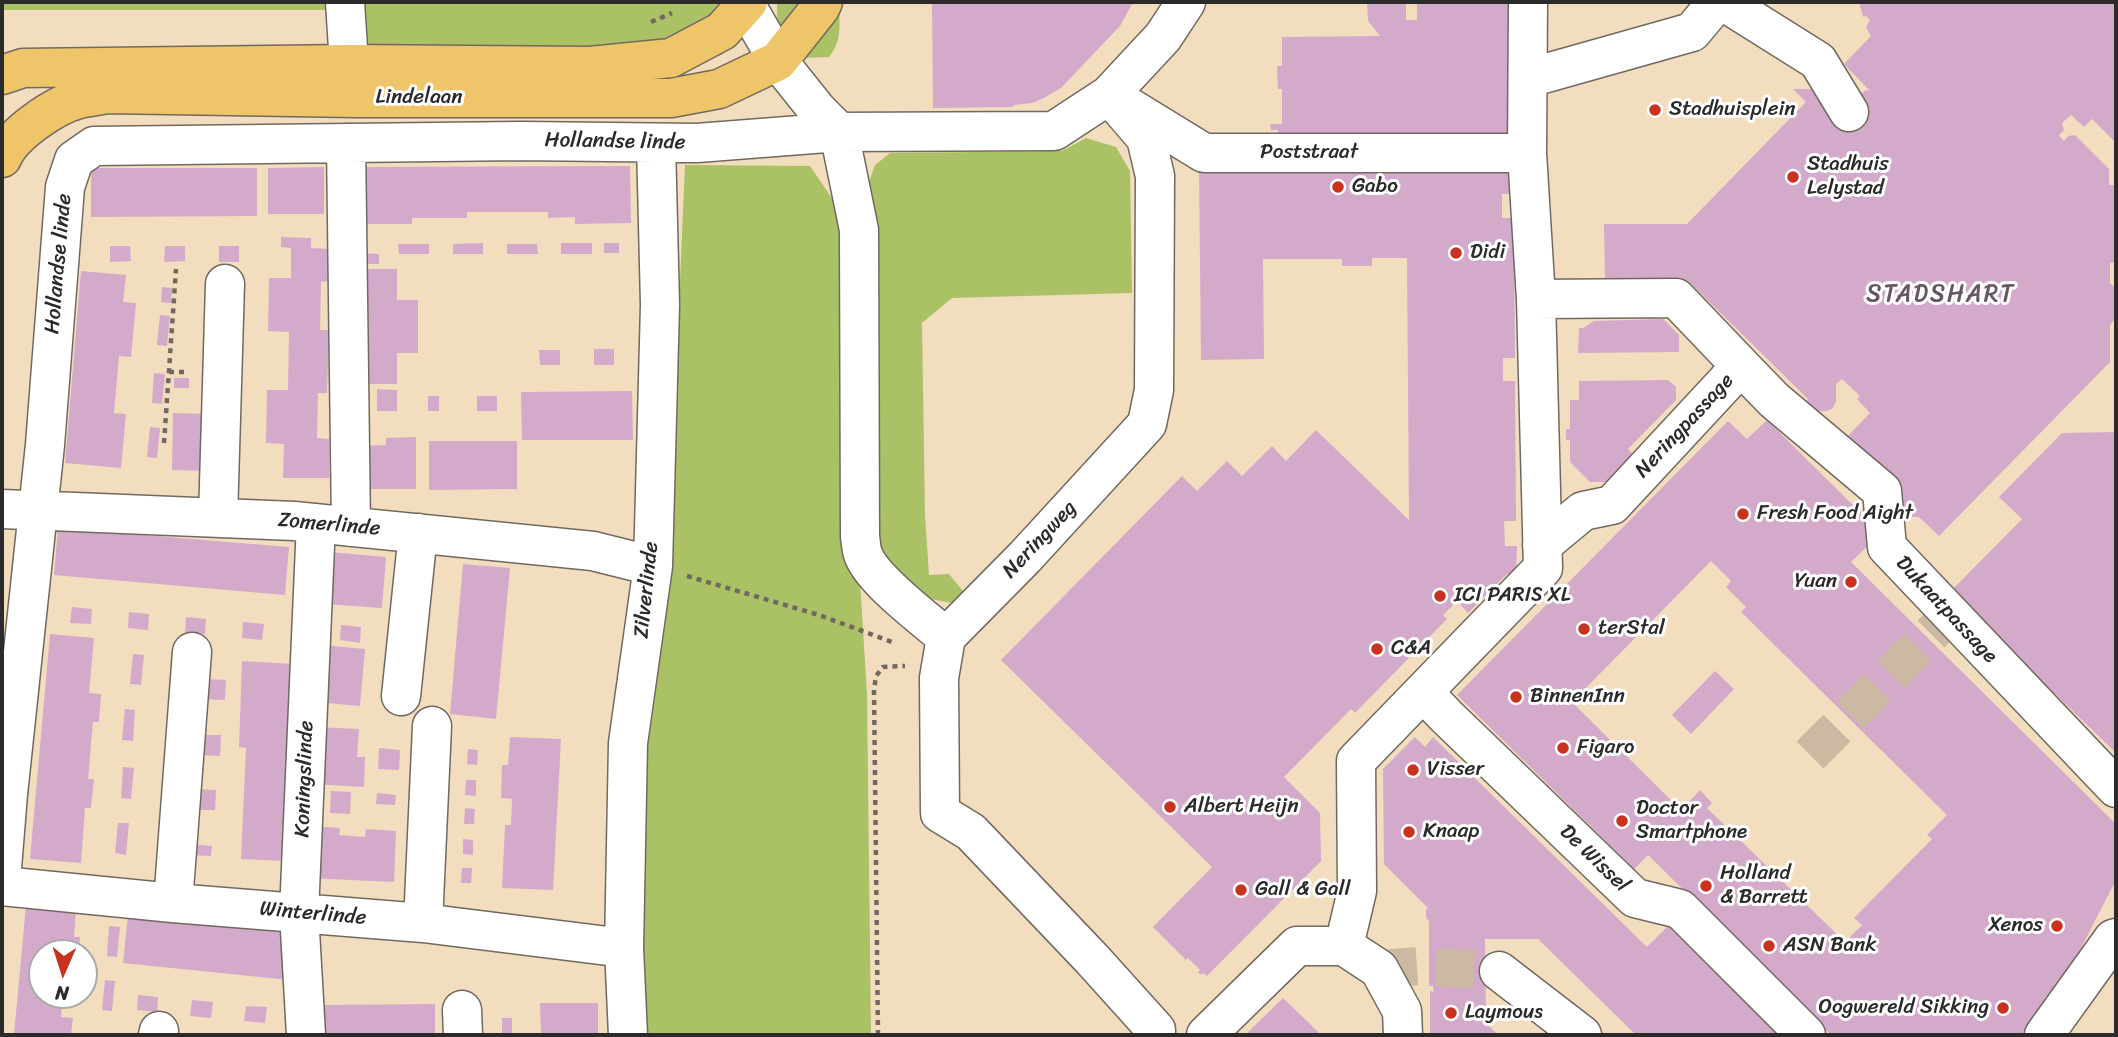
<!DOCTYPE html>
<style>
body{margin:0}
#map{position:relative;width:2118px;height:1037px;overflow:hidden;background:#f3ddbf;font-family:Sriracha,sans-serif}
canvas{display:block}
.frame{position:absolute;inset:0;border:4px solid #2b2b2b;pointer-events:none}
.north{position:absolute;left:28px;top:939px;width:70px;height:70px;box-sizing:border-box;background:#fff;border:2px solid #aaa;border-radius:50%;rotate:183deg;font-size:19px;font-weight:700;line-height:28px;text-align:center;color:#2b2b2b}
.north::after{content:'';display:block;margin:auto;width:24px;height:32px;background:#c8321e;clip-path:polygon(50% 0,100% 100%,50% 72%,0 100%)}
</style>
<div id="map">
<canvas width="2118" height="1037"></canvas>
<div class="frame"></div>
<div class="north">N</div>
</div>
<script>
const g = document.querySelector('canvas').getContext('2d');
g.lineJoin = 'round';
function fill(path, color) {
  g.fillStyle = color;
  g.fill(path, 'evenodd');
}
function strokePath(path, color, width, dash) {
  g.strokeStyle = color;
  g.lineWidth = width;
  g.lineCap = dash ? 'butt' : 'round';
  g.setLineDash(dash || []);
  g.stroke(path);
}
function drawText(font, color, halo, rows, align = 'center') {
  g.font = font + ' Sriracha,sans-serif';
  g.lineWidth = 6;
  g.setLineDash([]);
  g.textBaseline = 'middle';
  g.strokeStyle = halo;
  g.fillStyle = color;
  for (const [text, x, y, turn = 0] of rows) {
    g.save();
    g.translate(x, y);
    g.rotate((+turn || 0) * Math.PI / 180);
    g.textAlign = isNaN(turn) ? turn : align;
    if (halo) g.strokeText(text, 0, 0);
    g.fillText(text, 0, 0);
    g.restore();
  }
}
const green = new Path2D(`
 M2 2H334V10H2Z
 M357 2H735L736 44 721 55 708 57 378 54 366 40Z
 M777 2H839C839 23 843 40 829 57L778 59Z
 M1086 138 1116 147 1130 171 1132 293 952 298 922 323 925 515 929 575 949 574 967 596 952 603 925 598 874 547 869 182 875 165 890 153 1062 151Z
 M685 165 810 166 840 210 843 304 867 694 871 1035H641L646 749 667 580Z`);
const building = new Path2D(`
 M932 2H1133L1120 26 1061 88 1044 98 1032 103 1014 105 1013 107 933 108Z
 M1367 2H1406V20H1417V2H1510L1517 142H1277L1278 130H1271L1270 124H1282V89H1278L1277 66H1282V37L1380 36 1368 21Z
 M1859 2H2116V143L2092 119 2084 127 2071 115 2062 123 2064 130 2059 135 2064 141 2068 136 2075 135 2109 169V185H2116V262L2110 263V283L2116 289V318L2110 325V362L1939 536 1919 517H1902L1847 437 1870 413 1857 399 1860 396 1842 379 1836 384V402L1832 409 1826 411 1797 412 1808 399 1687 280H1607L1605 281 1604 224H1687L1806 102 1793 89H1823L1859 95 1866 90 1870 91 1844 64 1871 36 1866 27 1870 20 1866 16 1863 17Z
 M1514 163V194H1502V218H1514L1515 358H1503V381H1515L1516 521H1504L1505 546H1517L1516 570 1511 574H1507L1468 613 1457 601 1443 615 1447 619 1355 713 1351 709 1284 777 1320 813 1321 861 1207 976 1203 973 1201 975 1198 972 1200 970 1188 958 1186 960 1153 927 1212 867 1001 660 1182 476 1197 491 1227 461 1242 476 1272 446 1286 461 1316 430 1409 520 1407 258H1372V266H1342V259H1263L1264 359 1201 360 1199 166Z
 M630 166 631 223 575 224V217L548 218V212H467V218H412V224H357V167Z
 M324 167V214H268V168Z
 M91 168H257V216L91 217Z
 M281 237 311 238V248L330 249V281L321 282 320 330H329L327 393H318L317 438 329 439V478H283L284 444 266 443 267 390H288L289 332 268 331 269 278H291V248L281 247Z
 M483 243V254H453V244Z
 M561 243H592V254H561Z
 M604 243H619V253H604Z
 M398 244H429V254H399Z
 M507 244H537L538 254H507Z
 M110 246H130L131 261 110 262Z
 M165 246H185V261L164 262Z
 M219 246H239V262H219Z
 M363 253 379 254V264H364Z
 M358 269H397V300H418V353H397V384H358Z
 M81 271 126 275 123 302 136 303 131 357 119 356 114 413 126 414 121 468 65 463Z
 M162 287 172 288 171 303 161 302Z
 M160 315 170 316 167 346 157 345Z
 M1663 319 1679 335V352L1578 353 1579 328H1583L1594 321Z
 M594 349H614V365H594Z
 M539 350H560V365H540Z
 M154 373 165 374 162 404 152 403Z
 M174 378H189V388H174Z
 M1668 380 1676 387V400L1628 449 1637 458 1614 482H1590L1570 462V440H1566V429H1570V400H1579V381Z
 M377 389 397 390V411H377Z
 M632 391 633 440H522L521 392Z
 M428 396H439V411H428Z
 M477 396H497V411H477Z
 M173 413 206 414 205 471 172 470Z
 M1767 420 1881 533 1851 562 2116 824V880L2080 950 2025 1035H1831L1648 855 1634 869 1457 695 1728 421 1747 439ZM1711 561 1731 581 1726 587 1746 607 1741 612 1947 815 1927 835 1932 839 1854 918 1862 925 1845 942 1707 808 1712 803 1700 790 1681 810 1572 702Z
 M150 427 160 428 157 458 147 457Z
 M2116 432V753L1950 592 2022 519 1999 497 2062 433Z
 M416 437V489H359L358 446 386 445V438Z
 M429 441H517V489L429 490Z
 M58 528 289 547 285 595 54 575Z
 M330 552 386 557 382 608 325 604Z
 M463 564 510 568 496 719 450 714Z
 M72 607 92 609 91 624 70 623Z
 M129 612 149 614 148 630 128 628Z
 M186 617 206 619 205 634 185 633Z
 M243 622 264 624 262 640 242 638Z
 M341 625 361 627 360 643 340 640Z
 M50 634 94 638 89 693 101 694 99 722H93L88 779H94L91 808H85L81 863 30 859Z
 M321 645 365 649 360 706 316 702Z
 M133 654 144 655 141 685 130 684Z
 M242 661 294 664 285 861 241 859 246 748 239 747Z
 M1715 671 1734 689 1691 734 1672 715Z
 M205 679 226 680 225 700 203 699Z
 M125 709 135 710 133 741 122 740Z
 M315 727 359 729 357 757H365L364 787 312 784Z
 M200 735H221L220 756 199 755Z
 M510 737 561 739 553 890 502 888 505 825H511L512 799 501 798 502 765H508Z
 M1415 737 1425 747 1433 737 1647 947 1668 926 1779 1035H1636L1538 939H1485L1486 1023 1498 1035H1430V991L1434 992 1433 986H1429V921L1426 918V910L1428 908 1384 864 1383 769Z
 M379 748 400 750 399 770 378 769Z
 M468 749 478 750 477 765 467 764Z
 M123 767 134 768 131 799 121 798Z
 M466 780H476V796L465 795Z
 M195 789 216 790 215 810H194Z
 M331 791 351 792 350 814 330 813Z
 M377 793 396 795 395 805 376 804Z
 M465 808 475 809 474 824H464Z
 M118 823H129L126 855 115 853Z
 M310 826 340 828 339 835 365 837 366 829 396 831 394 882 307 878Z
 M463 839 473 840V855L463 854Z
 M190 844 212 846 211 856 190 855Z
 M462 868H472L471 883H461Z
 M26 905 76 910 74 937H80L79 953H42V995H63L61 1017 73 1018 71 1035H14Z
 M128 915 294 932 289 980 123 963Z
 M109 926 120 927 117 957 107 956Z
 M105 980 115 981 112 1011 102 1010Z
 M138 995 158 997 157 1012 137 1010Z
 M1283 998 1307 1021 1321 1035H1245Z
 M192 1000 213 1002 211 1018 190 1016Z
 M540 1003H598V1035L541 1034Z
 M435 1004V1035H322V1005Z
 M246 1006 267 1007 265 1023 244 1021Z
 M502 1018H512V1033H502Z`);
const minorTunnel = new Path2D(`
 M1810 755 1950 615
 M1379 969 1421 966 1499 971`);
const path = new Path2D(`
 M651 22 672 13
 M169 372H186
 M164 443 176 269
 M687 576 819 615 892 642
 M878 1035 874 690 876 676 883 667 905 666`);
const minor = new Path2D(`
 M345 2 349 64 355 97
 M1724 2 1818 61 1849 112
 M746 5 778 61 818 111 839 132 859 230 860 537C861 542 861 549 863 554 871 579 925 619 946 637
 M1528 73 1543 74 1692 32 1717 2
 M1109 95 1146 138 1155 176 1154 390 1147 424 1025 557 946 637 939 678 940 813 971 832 1092 959 1156 1030V1035
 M1129 107 1204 153H1527
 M346 143 351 527
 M1536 299 1676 298 1741 366 1612 505 1583 511 1542 545
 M1741 366 1774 400 1882 491 1887 547 2116 788
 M2 509 294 521 593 551 653 566
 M218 518 225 284
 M1423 692 1446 716 1635 898 1680 909 1806 1035
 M401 696 418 533
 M2 868 8 794 45 445 65 187 74 160 94 146 521 141 697 143 839 132 1054 131 1109 95 1163 37 1186 2
 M2 886 173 903 423 923 624 948
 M173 903 192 652
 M423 923 432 726
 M1344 946 1357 891 1356 761 1543 568 1536 299 1527 153 1528 2
 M1499 971 1582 1035
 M462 1010 463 1035
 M158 1035 159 1031
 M306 1035 299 913 316 523
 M628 1035 624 948 628 743 653 566 660 305 656 143
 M1206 1035 1297 946H1344L1379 969 1402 1011 1403 1035
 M2044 1035 2113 939 2116 938`);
const major = new Path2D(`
 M2 75 23 68 349 64 590 66 671 58 722 31 748 2
 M2 158C12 134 55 105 79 99 88 97 98 96 107 94L355 98H671L719 89 778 61 820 8 823 2`);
const markers = [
 [1655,110,7,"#c8321e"],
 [1793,177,7,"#c8321e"],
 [1338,187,7,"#c8321e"],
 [1456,253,7,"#c8321e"],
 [1743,514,7,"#c8321e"],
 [1851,582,7,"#c8321e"],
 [1440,596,7,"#c8321e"],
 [1584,629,7,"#c8321e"],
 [1377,649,7,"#c8321e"],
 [1516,697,7,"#c8321e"],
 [1563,748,7,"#c8321e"],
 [1413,770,7,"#c8321e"],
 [1170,807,7,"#c8321e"],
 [1622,821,7,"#c8321e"],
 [1409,832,7,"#c8321e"],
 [1706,886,7,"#c8321e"],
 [1241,890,7,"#c8321e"],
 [2057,926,7,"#c8321e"],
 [1769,946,7,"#c8321e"],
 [2003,1008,7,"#c8321e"],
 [1451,1013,7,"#c8321e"]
];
const streetNames = [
 ["Lindelaan",419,98],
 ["Hollandse linde",615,142,1],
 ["Poststraat",1309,153],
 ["Hollandse linde",59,264,-85],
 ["Neringpassage",1685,426,-47],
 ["Zomerlinde",329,525,5],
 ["Neringweg",1040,540,-47],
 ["Zilverlinde",647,590,-84],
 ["Dukaatpassage",1946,610,47],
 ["Koningslinde",305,779,-88],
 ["De Wissel",1594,859,44],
 ["Winterlinde",313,914,5]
];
const poiNames = [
 ["Stadhuisplein",1669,110],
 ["Stadhuis",1807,165],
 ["Lelystad",1807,189],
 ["Gabo",1352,187],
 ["Didi",1470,253],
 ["Fresh Food Aight",1757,514],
 ["Yuan",1837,582,"right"],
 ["ICI PARIS XL",1454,596],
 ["terStal",1598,629],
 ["C&A",1391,649],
 ["BinnenInn",1530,697],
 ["Figaro",1577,748],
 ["Visser",1427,770],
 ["Albert Heijn",1184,807],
 ["Doctor",1636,809],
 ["Smartphone",1636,833],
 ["Knaap",1423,832],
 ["Holland",1720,874],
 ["& Barrett",1720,898],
 ["Gall & Gall",1255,890],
 ["Xenos",2043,926,"right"],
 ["ASN Bank",1783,946],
 ["Oogwereld Sikking",1989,1008,"right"],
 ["Laymous",1465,1013]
];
const quarterNames = [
 ["STADSHART",1941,295]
];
fill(green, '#aac166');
fill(building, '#d4aaca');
strokePath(minorTunnel, '#cbb9a1', 38, [38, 19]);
strokePath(minor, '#71695f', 41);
strokePath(major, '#71695f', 41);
strokePath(path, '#71695f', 4.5, [5, 5]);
strokePath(minor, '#fff', 38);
strokePath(major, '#eec569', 38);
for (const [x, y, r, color] of markers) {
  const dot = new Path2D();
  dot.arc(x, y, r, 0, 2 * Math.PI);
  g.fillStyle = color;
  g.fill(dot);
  strokePath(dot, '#fff', 2.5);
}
drawText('21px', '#2b2b2b', '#fff', streetNames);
drawText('21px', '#2b2b2b', '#fff', poiNames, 'left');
g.letterSpacing = '2px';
drawText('24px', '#665763', '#fff', quarterNames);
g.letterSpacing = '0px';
</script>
